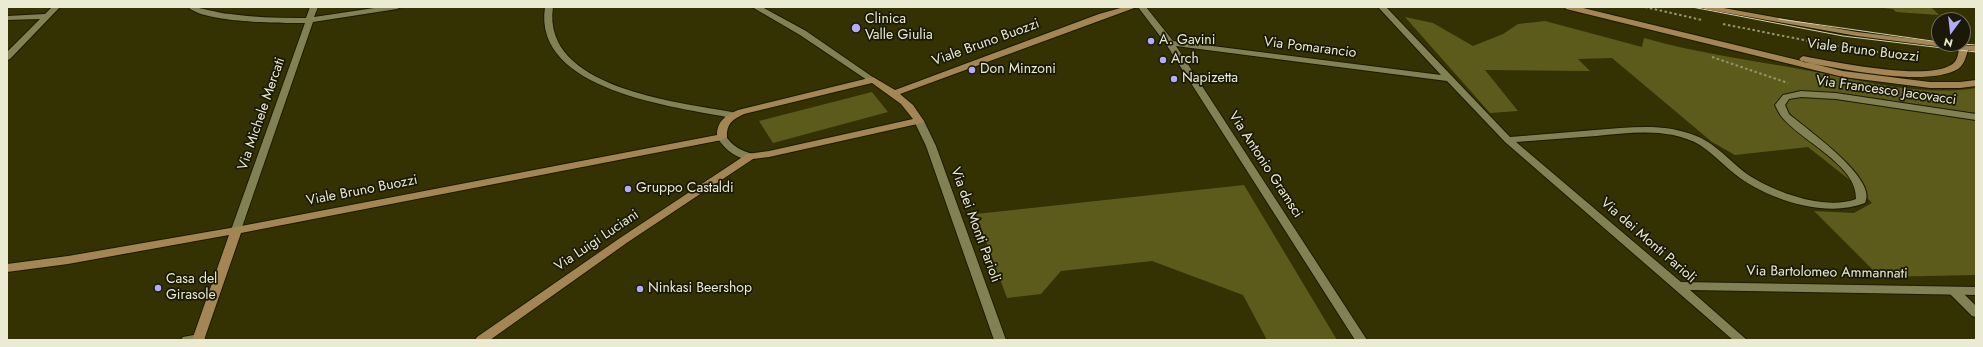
<!DOCTYPE html>
<style>
body{margin:0}
#map{position:relative;width:1983px;height:347px;overflow:hidden;background:#343203;font-family:Jost,sans-serif}
canvas{display:block}
.frame{position:absolute;inset:0;border:8px solid #ebebd3;pointer-events:none}
.north{position:absolute;left:1931px;top:12px;width:40px;height:40px;box-sizing:border-box;background:#1a1907;border:1px solid #6e6d59;border-radius:50%;rotate:195deg;font-size:11px;font-weight:700;line-height:16px;text-align:center;color:#ebebd3}
.north::after{content:'';display:block;margin:auto;width:14px;height:18px;background:#b3adf9;clip-path:polygon(50% 0,100% 100%,50% 72%,0 100%)}
</style>
<div id="map">
<canvas width="1983" height="347"></canvas>
<div class="frame"></div>
<div class="north">N</div>
</div>
<script>
const g = document.querySelector('canvas').getContext('2d');
g.lineJoin = 'round';
function fill(path, color) {
  g.fillStyle = color;
  g.fill(path, 'evenodd');
}
function strokePath(path, color, width, dash) {
  g.strokeStyle = color;
  g.lineWidth = width;
  g.lineCap = dash ? 'butt' : 'round';
  g.setLineDash(dash || []);
  g.stroke(path);
}
function drawText(font, color, halo, rows, align = 'center') {
  g.font = font + ' Jost,sans-serif';
  g.lineWidth = 3.5;
  g.setLineDash([]);
  g.textBaseline = 'middle';
  g.strokeStyle = halo;
  g.fillStyle = color;
  for (const [text, x, y, turn = 0] of rows) {
    g.save();
    g.translate(x, y);
    g.rotate((+turn || 0) * Math.PI / 180);
    g.textAlign = isNaN(turn) ? turn : align;
    if (halo) g.strokeText(text, 0, 0);
    g.fillText(text, 0, 0);
    g.restore();
  }
}
const green = new Path2D(`
 M1874 7H1931L1939 15 1896 12 1893 9Z
 M1405 17 1433 23 1473 46 1503 34 1518 24 1545 21 1642 47 1644 38C1696 53 1751 60 1805 70 1860 80 1920 97 1976 88V275L1880 277 1814 211 1854 213 1872 203 1851 181 1808 147 1735 155 1712 142 1612 58 1578 59 1590 71 1485 70 1518 111 1490 113Z
 M872 92 888 112 773 143 759 121Z
 M1244 185 1337 340H1267L1243 295 1152 261 1061 271 1041 294 1007 298 976 214Z`);
const path = new Path2D(`
 M1645 7 1702 20
 M1723 24 1824 44 1905 56 1915 55
 M1712 57 1788 83`);
const lane = new Path2D(`
 M1954 287 1958 288 1976 306V317L1972 316 1950 294 1948 291 1950 288Z`);
const street = new Path2D(`
 M52 7H60L10 59 7 60V52L40 19 7 20V16L45 14Z
 M188 7C202 7 216 13 230 14 253 17 276 18 298 18H306L310 7H318L314 17 381 7H401L397 9 313 22 241 230 236 233 231 230 305 23C281 23 204 23 188 7Z
 M545 7H553C541 88 677 102 732 112L737 115 732 118C676 107 532 91 545 7Z
 M752 7H762L806 31 877 80 876 82H870L800 35Z
 M1138 7H1146L1173 41 1441 75 1378 7H1386L1510 137C1539 135 1567 132 1595 130 1626 128 1658 123 1688 133 1713 140 1727 159 1747 174 1774 192 1825 211 1856 199 1858 165 1799 140 1781 116 1779 113 1777 109 1775 105L1783 95 1801 91 1836 93 1976 114V120L1836 99 1801 97 1789 99 1785 105 1789 114C1805 128 1879 179 1865 203 1827 218 1773 201 1740 178 1726 168 1715 155 1700 145 1668 127 1630 133 1596 136 1569 138 1543 140 1516 142L1681 282 1976 287V295L1690 290 1747 340H1733L1505 142 1447 81 1176 46 1367 340H1355L1166 44Z
 M919 118 924 121 936 146 1006 340H994L926 146 914 121Z
 M722 134 725 135C732 146 741 151 753 154L755 156 753 158C739 162 724 149 717 137Z
 M199 334 203 335 205 338 204 340H181L183 337Z`);
const secondary = new Path2D(`
 M1124 7H1137L900 94 913 105 924 121 922 123 769 157 753 159 628 242 490 340H475L477 337 620 238 747 154 769 151 913 119 901 104 872 83 744 114C733 119 726 124 727 137L722 140 241 233 204 340H192L229 235 68 264 7 272V264L68 256 236 227 717 135C717 121 726 115 738 110L873 77 895 90 1099 14Z
 M1565 7H1579L1843 71 1930 82H1960L1976 80V86L1960 88H1930L1843 77 1566 9Z
 M1701 7H1718L1857 32 1939 42V44L1976 46V52L1968 50C1966 57 1964 65 1958 69 1926 88 1839 68 1803 62L1799 59 1803 56C1835 62 1925 81 1951 65 1957 62 1958 55 1959 49L1857 36 1705 9Z`);
const tram = new Path2D(`
 M1692 7 1843 36 1976 52
 M1779 19 1939 42
 M1961 44 1976 45`);
const markers = [
 [856,28,5,"#b3adf9"],
 [1151,41,4,"#b3adf9"],
 [1163,60,4,"#b3adf9"],
 [972,70,4,"#b3adf9"],
 [1174,79,4,"#b3adf9"],
 [628,189,4,"#b3adf9"],
 [158,288,4,"#b3adf9"],
 [640,289,4,"#b3adf9"]
];
const poiNames = [
 ["Clinica",865,20],
 ["Valle Giulia",865,36],
 ["A. Gavini",1159,41],
 ["Arch",1171,60],
 ["Don Minzoni",980,70],
 ["Napizetta",1182,79],
 ["Gruppo Castaldi",636,189],
 ["Casa del",166,280],
 ["Girasole",166,296],
 ["Ninkasi Beershop",648,289]
];
const streetNames = [
 ["Viale Bruno Buozzi",986,43,-20],
 ["Via Pomarancio",1310,48,7],
 ["Viale Bruno Buozzi",1863,51,7],
 ["Via Francesco Jacovacci",1886,91,8],
 ["Via Michele Mercati",262,114,-71],
 ["Via Antonio Gramsci",1265,165,57],
 ["Viale Bruno Buozzi",362,191,-11],
 ["Via dei Monti Parioli",975,225,70],
 ["Via Luigi Luciani",597,241,-34],
 ["Via dei Monti Parioli",1648,241,41],
 ["Via Bartolomeo Ammannati",1827,273,1]
];
fill(green, '#5d5b1b');
strokePath(lane, '#1b1a00', 2);
strokePath(street, '#1b1a00', 2);
strokePath(secondary, '#1b1a00', 2);
strokePath(path, '#959572', 2, [2.5, 2.5]);
fill(lane, '#818153');
fill(street, '#818153');
fill(secondary, '#a48554');
strokePath(tram, '#d4d3b8', 1);
for (const [x, y, r, color] of markers) {
  const dot = new Path2D();
  dot.arc(x, y, r, 0, 2 * Math.PI);
  g.fillStyle = color;
  g.fill(dot);
  strokePath(dot, '#1a1907', 1.5);
}
drawText('14px', '#ebebd3', '#1a1907', poiNames, 'left');
drawText('14px', '#ebebd3', '#1a1907', streetNames);
</script>
